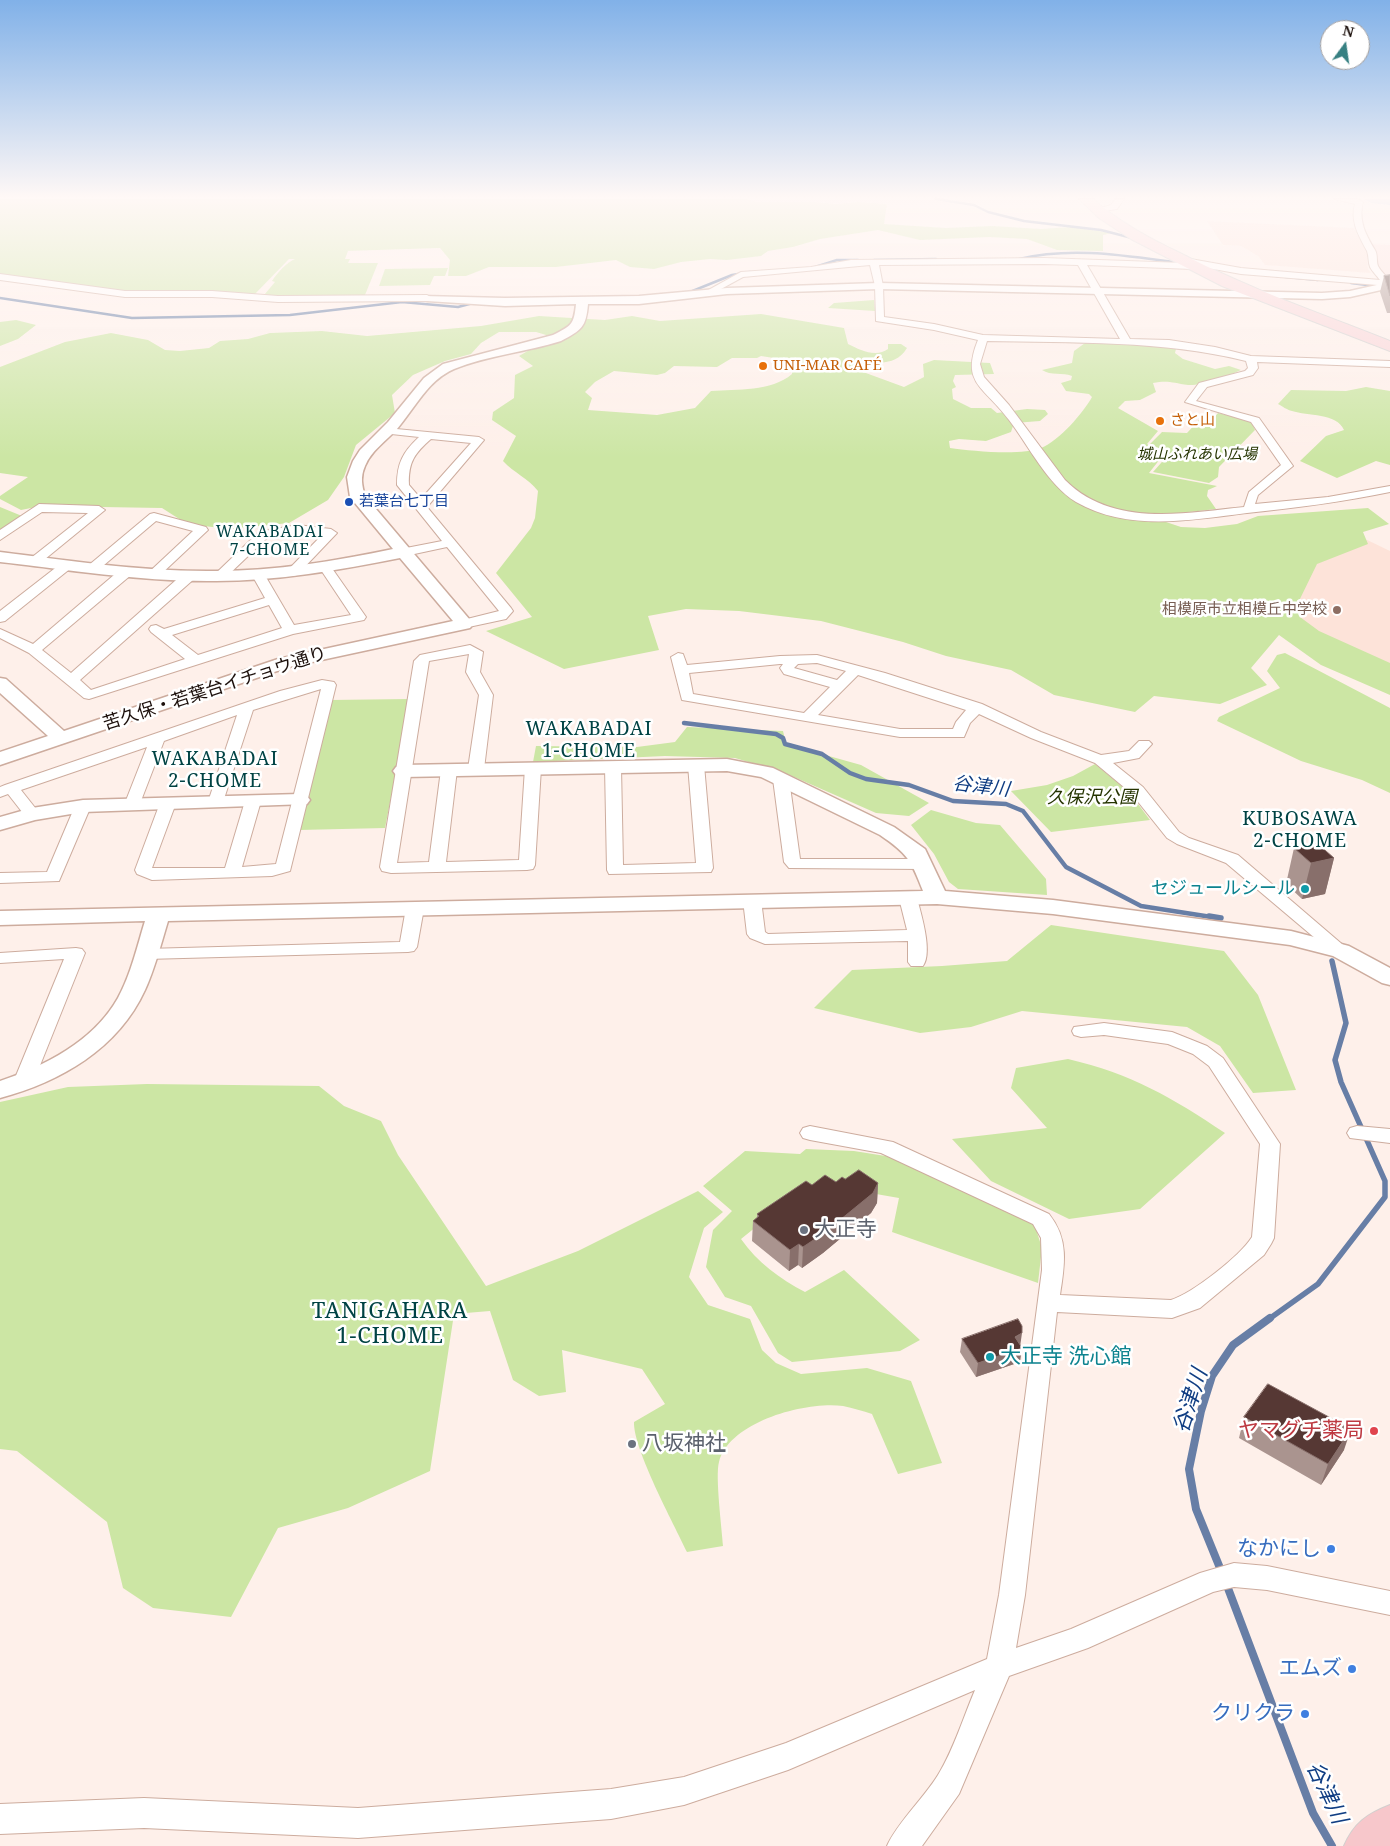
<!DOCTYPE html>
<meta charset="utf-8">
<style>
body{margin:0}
#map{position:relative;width:1390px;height:1846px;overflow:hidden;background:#fef0ea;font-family:"Noto Serif",serif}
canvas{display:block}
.north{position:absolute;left:1320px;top:20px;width:50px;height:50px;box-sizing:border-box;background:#fff;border:1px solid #a49f9e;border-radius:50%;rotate:14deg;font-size:14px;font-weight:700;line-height:20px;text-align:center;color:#1c100c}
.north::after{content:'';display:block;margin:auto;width:18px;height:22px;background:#378082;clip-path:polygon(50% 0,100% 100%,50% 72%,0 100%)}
</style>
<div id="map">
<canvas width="1390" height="1846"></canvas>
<div class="north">N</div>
</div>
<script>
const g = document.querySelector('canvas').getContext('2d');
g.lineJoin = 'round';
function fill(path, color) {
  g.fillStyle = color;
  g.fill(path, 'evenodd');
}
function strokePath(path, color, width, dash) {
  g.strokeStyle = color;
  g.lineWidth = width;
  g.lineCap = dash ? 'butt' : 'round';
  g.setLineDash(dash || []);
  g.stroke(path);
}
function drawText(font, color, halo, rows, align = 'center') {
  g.font = font + ' "Noto Serif","Noto Sans JP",serif';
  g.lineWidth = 5;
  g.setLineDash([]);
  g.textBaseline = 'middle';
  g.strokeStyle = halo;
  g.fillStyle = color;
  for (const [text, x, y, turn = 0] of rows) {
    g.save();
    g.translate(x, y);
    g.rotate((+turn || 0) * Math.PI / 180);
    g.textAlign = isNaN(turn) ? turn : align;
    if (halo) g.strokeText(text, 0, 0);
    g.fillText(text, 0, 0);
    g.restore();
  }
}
const built = new Path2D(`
 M1207 221 1354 228 1367 252 1368 269 1371 273 1265 265 1258 256 1241 246 1223 245Z
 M1363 538 1390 551V670L1284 620 1296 559Z`);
const industrial = new Path2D(`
 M1369 244 1390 245V281L1378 266 1377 256Z`);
const green = new Path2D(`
 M0 199H746L758 202H814L836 204 858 202 887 204 884 224 946 228 992 226 1041 229 1071 227 1112 233 1103 235V251L1057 250 1027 239 989 237 920 240 878 230 820 239 793 247 768 251 761 256 727 260 710 259 681 262 654 269 630 267 616 260 556 267H489L466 276H448L450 260 440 248 345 251H348L345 259H350L348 263H378L365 295H264L275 282 272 281C278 272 287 262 295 259H289L254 295 123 293 0 276Z
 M448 268 445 276H434L430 285 379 286 385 269Z
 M874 300 875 311 828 308 834 303Z
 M761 314 844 328 848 344C860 350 876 358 888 349V344H901L907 348C893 371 870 357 855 369L904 387 924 377 923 364 934 360 990 363 994 374 955 375 953 381 956 387 952 389 953 399 971 408H991L997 413 1027 409 1045 410 1048 414 1040 421 1014 423 1011 432 986 441 959 439 949 441 950 448C972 451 1021 456 1041 448 1059 441 1083 413 1092 397L1089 394 1066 391 1061 383 1071 380 1072 376C1062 372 1051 376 1042 370L1072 363 1074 351 1085 343 1156 344 1176 349 1175 353 1183 359 1215 369 1229 366 1241 370C1229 376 1200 386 1188 385 1173 383 1168 380 1153 383L1156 392 1140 400 1125 401 1118 408 1158 431 1147 444 1164 454 1149 473 1217 486 1208 490 1207 496 1216 509 1171 514 1166 522 1181 527 1205 528 1237 524 1258 516 1368 508 1389 524 1363 532 1368 544 1317 564 1297 605 1300 617 1319 631 1390 663V695L1321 665 1279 635 1251 668 1267 685 1220 704 1154 696 1135 712 1054 695 1011 670 946 656 903 642 821 621 739 611 686 609 648 616 659 650 564 669 486 631 532 617 496 573 531 528 535 518 538 491C528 478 514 473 503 461L516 436 492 420 493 412 514 398 515 375 533 366 519 356 545 341 546 335 536 332H499L481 343 471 354 445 361 413 375 392 395 395 413 356 445 344 477 328 500 289 523 229 529 187 524 162 508 41 506 21 510 0 499V496L28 477 0 473V367L65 342 111 333 148 340 165 350 180 351 209 348 220 341 248 339 270 333 322 331 367 336 481 326 539 316 605 320 632 316 660 321ZM761 356 793 361 792 374C771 392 737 389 711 391L695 408 657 415 588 410 592 398 585 392 595 382 614 371 657 375 665 373 674 366 717 367 732 358H757Z
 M16 320 36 325 18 339 0 346V322Z
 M1366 387 1390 391V465L1376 461 1337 478 1300 461 1326 436 1344 430C1337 413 1307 416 1292 411 1287 410 1282 406 1278 404L1291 390 1346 391Z
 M1218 413 1251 421 1255 430 1219 467 1218 477 1209 483 1153 472 1169 454 1150 444 1162 432 1187 433 1199 420H1212Z
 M0 507 22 516 0 532Z
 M1285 653 1390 708V793L1362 780 1301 761 1217 721 1219 717 1280 688 1267 671 1277 655Z
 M410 699 385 828 299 830 330 700Z
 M687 727 783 731 786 744 861 765 929 803 909 816 876 813 785 773 735 758 665 756 533 762 536 746 637 747 675 742Z
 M1095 764 1129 792 1150 820 1051 832 1011 791 1047 785 1073 776Z
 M931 810 976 823 1000 825 1046 879 1047 895 958 889 949 882 934 854 911 825Z
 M1051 925 1224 951 1258 995 1296 1090 1253 1093 1220 1046 1187 1027 1022 1011 971 1027 920 1033 814 1008 852 970 942 966 1007 961Z
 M1068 1059C1132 1074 1171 1097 1225 1133L1140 1209 1069 1219 991 1181 952 1139 1047 1128 1011 1088 1016 1068Z
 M147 1084 319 1086 344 1106 381 1121 398 1155 486 1286 578 1251 698 1191 723 1212 704 1228 689 1277 708 1305 750 1319 762 1350 776 1363 801 1374 867 1368 911 1381 942 1463 898 1474 872 1414C863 1411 853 1408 843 1406 805 1401 729 1422 719 1462 715 1476 722 1529 723 1546L687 1552C674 1524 633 1449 634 1422L665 1404 642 1369 562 1350 566 1392 539 1396 513 1380 490 1311 454 1314 430 1471 348 1508 278 1528 231 1617 153 1608 123 1588 107 1522 17 1451 0 1449V1102L68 1087Z
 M806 1149 854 1151 898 1158 1033 1220 1042 1248 1038 1283 892 1232 899 1198 876 1194 772 1214 741 1239C757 1262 780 1279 805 1292L844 1270 920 1340 900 1351 792 1362 778 1353 751 1306 725 1297 706 1267 713 1230 732 1211 703 1186 745 1151 800 1154Z`);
const streamFar3 = new Path2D(`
 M936 199 974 205 988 212 1024 221 1101 230 1132 238
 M1019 259C1073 246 1127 256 1181 263
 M874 260 936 259
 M815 267 837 260H858
 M1276 276 1318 280
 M1351 283 1390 288
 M690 292 732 275 750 272
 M0 298 132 318 290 315 402 302 458 307 477 302`);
const streamFar2 = new Path2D(`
 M684 723 776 734 783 738 785 744 822 754 850 773 866 779 909 785 953 801 1006 804 1023 811 1066 867 1141 906 1218 918`);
const streamFar1 = new Path2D(`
 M1209 916 1221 918
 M1269 1319 1318 1284 1385 1197V1181L1341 1082 1335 1060 1346 1023 1332 961`);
const stream = new Path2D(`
 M1222 1573 1196 1509 1189 1469 1201 1411 1212 1376 1233 1345 1270 1318
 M1226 1583 1313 1813 1332 1846`);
const river = new Path2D(`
 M1364 199H1390V205L1371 203Z`);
const minor = new Path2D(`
 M1116 199H1124L1117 209 1097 212 1093 210 1111 205Z
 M1334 199H1357L1363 202C1358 221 1366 235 1375 250 1378 255 1376 261 1378 266 1382 274 1390 277 1390 286L1241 274 1197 266 1193 269 1087 265 1130 339 1169 340 1215 347 1251 356 1390 361V367L1257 362 1258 368 1253 375 1207 387 1196 401 1259 418 1293 466 1258 495 1255 504 1328 497 1390 486V492C1342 502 1295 508 1247 513 1191 520 1128 532 1076 502 1047 484 1029 446 1009 420 985 387 960 384 978 340L934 330 876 321 875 286 870 265 743 277 710 295 703 293 741 272 811 267 851 260 1044 258 1183 263 1181 261 1185 258 1241 268 1380 280C1377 276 1372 271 1370 267 1368 262 1369 256 1367 251 1359 236 1350 222 1355 204ZM1044 264 1078 265 1120 339 983 335 934 324 884 317 883 286 879 265ZM987 341C1074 343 1162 340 1246 361L1248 368 1245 371 1199 383 1185 402 1251 422 1281 465 1249 492 1244 507C1184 513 1113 528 1065 480L1009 405 984 377 980 364Z
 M0 274 125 291H212L278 296 427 295 432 298 427 301 278 302 212 297H125L0 280Z
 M386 428 479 437 484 440 427 507 511 608 513 611 506 619 464 628 459 627 457 624 459 621 499 611 447 547 405 556 399 552 401 549 442 541 397 485C397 463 403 452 419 437L382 433 381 431ZM431 439 471 443 421 499 409 485C408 462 415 453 431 439Z
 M39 504 99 506 105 510 39 564 35 565 29 561 31 558 88 513 42 512 0 540V530Z
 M154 513 206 527 208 530 158 577 153 578 147 574 193 531 156 521 97 571H89L87 568 89 565 150 514Z
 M297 525 331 529 337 533 297 575 292 576 286 572 321 536 297 533 267 538 224 579 219 580 213 576 259 532Z
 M67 561 71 562 73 565 71 568 5 621 0 622V611L63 562Z
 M325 563 329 564 366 617 364 620 293 634 89 699 84 698 29 653 0 638V629L33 644 121 569H131L132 572 131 575 42 650 71 673 184 573H194L195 576 194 579 80 680 91 690 185 659 151 632 149 629 151 626 156 625 164 629 265 598 252 575 253 572H263L294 625 351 615 319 567ZM269 605 282 628 198 655 172 635Z
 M470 645 483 652 480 672 493 695 484 769 476 774 468 769 479 695 466 672 469 654 429 661 397 863 429 862 441 770 449 765 457 770 446 862 519 860 525 768 533 763 541 768 535 865 533 869 527 870 391 873 382 871 380 867 414 661 420 655Z
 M678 653 683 654 687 665 780 656 817 655 885 673 982 704 1041 732 1101 755 1129 751 1139 741H1149L1152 744 1139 758 1113 763 1143 787 1179 832 1189 838 1238 855 1350 951 1347 955H1335L1226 863 1177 844 1167 838 1131 793 1095 763 1031 738 979 714 970 723 964 737H900L682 700 671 657ZM817 663 846 671 837 680 794 668 798 664ZM780 664H783L780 668 784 674 830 687 804 713 693 694 689 673ZM858 675 966 710 956 722 953 729H900L818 715Z
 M322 680 334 682 336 685 290 871 272 876 152 880 137 874 135 870 160 803 168 798 176 803 152 868H225L245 801 253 796 261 801 242 867 276 864 321 689 253 710 222 805 216 807 208 802 237 715 164 741 139 806H127L125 803 147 747 21 790 40 814 38 817H26L8 794 0 797V787L5 785 280 691Z
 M696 760 704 765 713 868 711 872 609 874 607 870 605 767 608 764 613 762 621 767 623 865 696 863 688 765Z
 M781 774 789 779 800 859H923L929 860 931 864 929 868 923 869 789 868 784 862 773 779Z
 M83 801 91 806 59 881 0 883V873L47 872 75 806Z
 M908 893 914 894 917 898C921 914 933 952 923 966H911L908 962V941L765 944 750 938 747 934 743 900 746 896H758L761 900 765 932 768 934 907 930 899 898 902 894Z
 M415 903 421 904 424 908 417 947 414 951 408 952 146 959 140 958 137 954 140 950 146 949 400 942 406 908 409 904Z
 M76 948 82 949 85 953 33 1083 30 1088 23 1089 16 1088 13 1083 64 959 0 963V953Z
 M1104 1023 1172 1032 1207 1046 1223 1058 1280 1144 1274 1238 1271 1244 1264 1255 1200 1308 1172 1318 1057 1312 1025 1595 1016 1648 1071 1629 1200 1573 1234 1563 1267 1566 1390 1591V1615L1267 1590 1234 1587 1213 1592 1088 1648 1009 1676 959 1794 922 1846H887C897 1823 924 1798 938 1775 954 1749 963 1718 975 1690L788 1770 684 1805 611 1819 358 1838 144 1828 0 1834V1804L144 1798 358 1808 611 1789 684 1777 786 1743 987 1659 999 1595 1042 1270 1041 1238 1033 1224 881 1153 810 1140 803 1138 800 1133 803 1128 810 1126 893 1142 1049 1214C1069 1239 1065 1264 1060 1295L1171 1300C1193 1293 1240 1256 1252 1237L1260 1144 1209 1066 1193 1054 1168 1044 1104 1035 1081 1037 1074 1035 1072 1031 1074 1027Z
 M1357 1126 1390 1129V1143L1350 1138 1347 1133 1350 1128Z`);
const tertiary = new Path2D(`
 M1390 282V288L1350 297 1322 299 879 289 727 294 639 304H588C586 327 582 330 561 341 527 352 488 355 454 369 428 380 415 408 397 429 386 441 371 451 365 466 360 477 362 486 365 496L470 620 473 624 470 628 289 667 0 765V752L48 736 0 693V678L6 679 64 731 278 659 453 621 400 558C339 570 278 581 216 581 143 582 72 570 0 562V552C72 561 143 572 216 571 276 571 335 561 393 549L350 497 347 477 353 461 360 450 388 422 424 378 443 364 553 335C571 326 574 325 576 304L505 306 427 301 421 298 423 296 505 298 639 296 727 288 879 283 1322 293 1350 291Z
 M727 759 773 768 894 827 925 849 945 891 1053 900 1291 931 1349 946 1390 968V985L1382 983 1333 956 1290 945 1053 914 937 904 168 921C161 944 155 968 145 990 118 1049 60 1082 0 1098V1081C45 1066 94 1041 118 998 131 974 137 947 145 921L0 925V911L923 891C911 860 908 854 880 835L761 777 727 771 403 777 396 775 393 771 396 767 403 765Z
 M300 794 307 796 310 800 307 804 83 812 35 820 0 830V817L32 808 83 800Z`);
const primary = new Path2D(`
 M1079 199H1093C1119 222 1149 238 1180 253 1247 288 1319 313 1390 341V351L1222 286 1131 239 1099 218Z`);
const trunk = new Path2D(`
 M1390 1805V1846H1344C1354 1823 1367 1814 1390 1805Z`);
const wall = new Path2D(`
 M1390 275V313H1387L1380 292 1384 276Z
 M1294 848 1334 858 1325 894 1302 899 1286 884Z
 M845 1179 878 1183 877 1203 871 1213 823 1253 802 1268 798 1265 789 1271 752 1241 753 1221 757 1218V1214L812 1185 836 1182Z
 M962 1339 1020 1362 976 1377 960 1352Z
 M1244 1417 1344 1450 1321 1485 1239 1438Z`);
const shadedWall = new Path2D(`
 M1334 858 1325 894 1302 899 1311 863Z
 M878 1183 877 1203 871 1213 823 1253 802 1268 803 1247Z
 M799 1244 798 1265 789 1271 790 1250Z
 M1022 1333 1020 1347 1015 1337Z
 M1022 1348 1020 1362 976 1377 978 1363Z
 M1351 1429 1344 1450 1321 1485 1328 1464Z`);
const building = new Path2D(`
 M1390 275V296L1384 276Z
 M1318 844 1334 858 1311 863 1294 848Z
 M859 1170 878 1183 873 1193 824 1233 803 1247 799 1244 790 1250 753 1221 759 1216 757 1214 806 1181 812 1185 825 1175 836 1182 842 1177 845 1179Z
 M1018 1319 1022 1326V1333L1015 1337 1022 1348 978 1363 962 1339Z
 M1268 1384 1351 1429 1328 1464 1244 1417Z`);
const markers = [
 [763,366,5,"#e8710a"],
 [1160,421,5,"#e8710a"],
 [349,502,5,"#1a4fb4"],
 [1337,610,5,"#8d6e63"],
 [1305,889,5,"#0f9aa8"],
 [804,1230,5,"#6b7280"],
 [990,1357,5,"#0f9aa8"],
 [1374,1431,5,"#e0444e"],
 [632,1444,5,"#6b7280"],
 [1331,1549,5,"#3f7fe0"],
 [1352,1669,5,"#3f7fe0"],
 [1305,1714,5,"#3f7fe0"]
];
const farFoodnames = [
 ["UNI-MAR CAFÉ",773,366],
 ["さと山",1170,421]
];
const farParknames = [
 ["城山ふれあい広場",1197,455]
];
const farTransitnames = [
 ["若葉台七丁目",359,502]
];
const farEducationnames = [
 ["相模原市立相模丘中学校",1327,610]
];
const farNeighbourhoodnames = [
 ["WAKABADAI",270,532],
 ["7-CHOME",270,550]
];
const streetNames = [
 ["苦久保・若葉台イチョウ通り",215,689,-18]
];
const parkNames = [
 ["久保沢公園",1092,798]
];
const cultureNames = [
 ["セジュールシール",1295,889]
];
const neighbourhoodNames = [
 ["WAKABADAI",589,730],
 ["1-CHOME",589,752],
 ["WAKABADAI",215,760],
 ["2-CHOME",215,782],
 ["KUBOSAWA",1300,820],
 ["2-CHOME",1300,842]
];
const waterNames = [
 ["谷津川",981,787,7]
];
const nearWorshipnames = [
 ["大正寺",814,1230],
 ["八坂神社",642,1444]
];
const nearCulturenames = [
 ["大正寺 洗心館",1000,1357]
];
const nearHealthnames = [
 ["ヤマグチ薬局",1364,1431]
];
const nearShopnames = [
 ["なかにし",1321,1549],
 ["エムズ",1342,1669],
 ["クリクラ",1295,1714]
];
const nearNeighbourhoodnames = [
 ["TANIGAHARA",390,1312],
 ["1-CHOME",390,1337]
];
const nearWaternames = [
 ["谷津川",1191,1401,-72],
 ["谷津川",1326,1793,65]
];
fill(built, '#fde3d9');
fill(industrial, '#fde3df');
fill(green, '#cce6a4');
strokePath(streamFar3, '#677ea6', 2.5);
strokePath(streamFar2, '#677ea6', 4.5);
strokePath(streamFar1, '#677ea6', 5.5);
strokePath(stream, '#677ea6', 8);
fill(river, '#87ade8');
strokePath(minor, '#cdac9e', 2);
strokePath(tertiary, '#cdac9e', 3);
strokePath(primary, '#d2cfce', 2);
strokePath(trunk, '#d2cfce', 2);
fill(minor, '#fff');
fill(tertiary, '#fff');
fill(primary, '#f9d5d8');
fill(trunk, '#f7c7cb');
fill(wall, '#aa948f');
fill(shadedWall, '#886f6b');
fill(building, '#563834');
strokePath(building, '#886f6b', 1);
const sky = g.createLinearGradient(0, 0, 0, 458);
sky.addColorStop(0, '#81b1e8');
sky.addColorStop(0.43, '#fff8f6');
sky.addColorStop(1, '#fff8f600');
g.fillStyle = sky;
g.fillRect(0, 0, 1390, 458);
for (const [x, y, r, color] of markers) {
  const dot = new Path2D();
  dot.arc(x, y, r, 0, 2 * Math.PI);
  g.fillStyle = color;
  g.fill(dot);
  strokePath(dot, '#fff', 2);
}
drawText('15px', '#c56008', '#fff', farFoodnames, 'left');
drawText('italic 15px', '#253400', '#fff', farParknames);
drawText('15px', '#164399', '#fff', farTransitnames, 'left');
drawText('15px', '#785e54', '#fff', farEducationnames, 'right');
g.letterSpacing = '1px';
drawText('16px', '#004344', '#fff', farNeighbourhoodnames);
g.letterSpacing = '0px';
drawText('18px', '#1c100c', '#fff', streetNames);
drawText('italic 18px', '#253400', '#fff', parkNames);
drawText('18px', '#0d838f', '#fff', cultureNames, 'right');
g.letterSpacing = '1px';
drawText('19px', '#004344', '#fff', neighbourhoodNames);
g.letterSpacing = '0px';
drawText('italic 19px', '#113e83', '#fff', waterNames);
drawText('21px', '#5b616d', '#fff', nearWorshipnames, 'left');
drawText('21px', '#0d838f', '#fff', nearCulturenames, 'left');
drawText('21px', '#be3a42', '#fff', nearHealthnames, 'right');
drawText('21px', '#366cbe', '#fff', nearShopnames, 'right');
g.letterSpacing = '1px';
drawText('22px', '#004344', '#fff', nearNeighbourhoodnames);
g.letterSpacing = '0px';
drawText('italic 22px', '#113e83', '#fff', nearWaternames);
</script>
